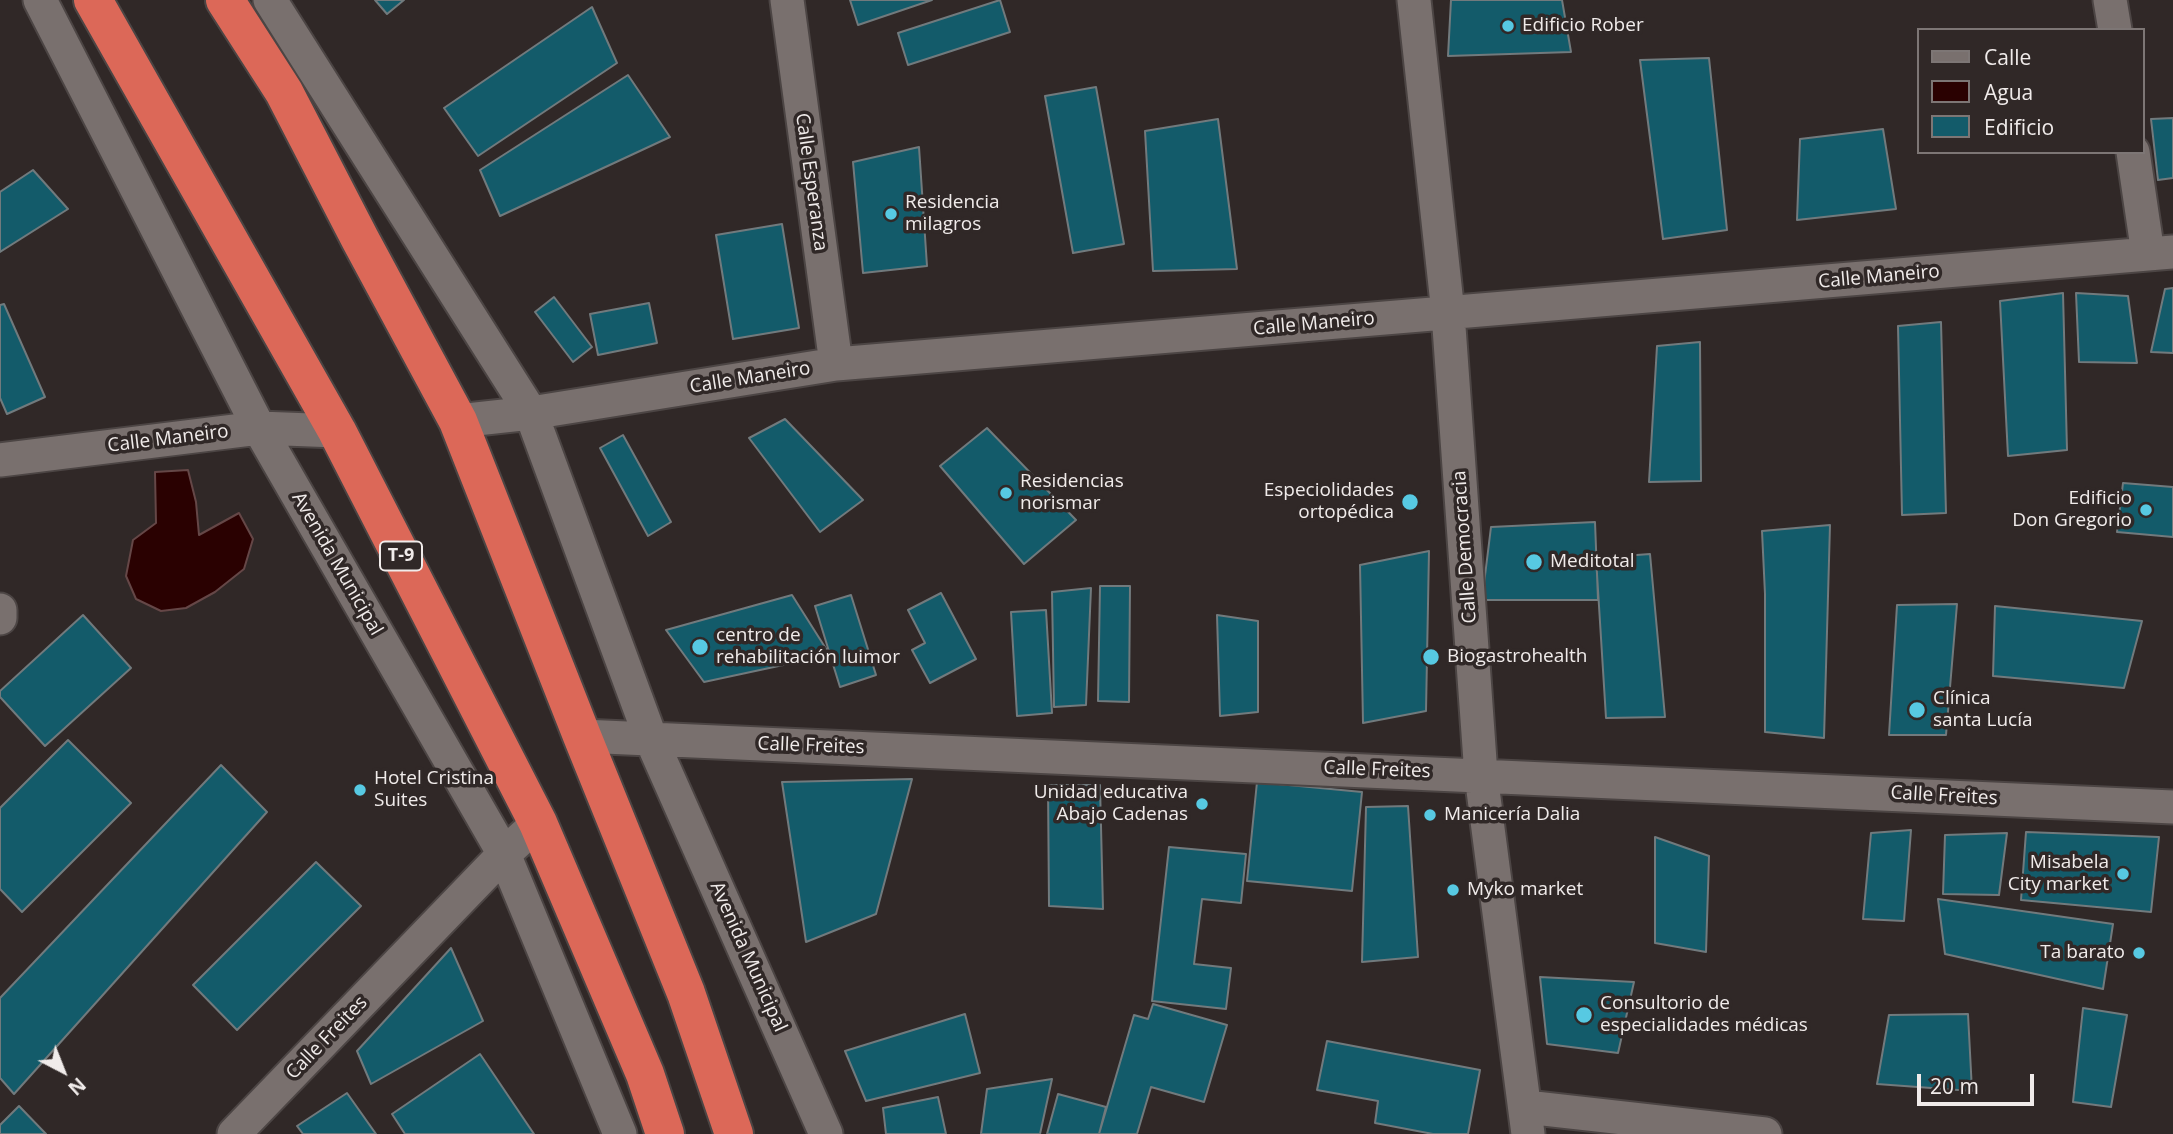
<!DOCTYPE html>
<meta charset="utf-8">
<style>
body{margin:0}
#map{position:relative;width:2173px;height:1134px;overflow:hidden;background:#302827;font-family:"Open Sans",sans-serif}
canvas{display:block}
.legend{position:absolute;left:1917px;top:28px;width:228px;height:126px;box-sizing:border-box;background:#302827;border:2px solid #7d7675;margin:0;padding:9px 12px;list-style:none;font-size:21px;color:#f0ebea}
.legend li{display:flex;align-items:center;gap:14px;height:35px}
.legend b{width:35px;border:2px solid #7d7675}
.north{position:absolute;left:28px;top:1036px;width:70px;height:70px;-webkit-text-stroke:5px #302827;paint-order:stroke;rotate:138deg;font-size:19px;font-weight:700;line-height:28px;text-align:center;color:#f0ebea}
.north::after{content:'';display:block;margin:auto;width:24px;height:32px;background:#f0ebea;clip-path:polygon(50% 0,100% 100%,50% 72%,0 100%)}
.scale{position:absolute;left:1917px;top:1074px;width:117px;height:32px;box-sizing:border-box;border:4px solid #f0ebea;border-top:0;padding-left:9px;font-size:21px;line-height:24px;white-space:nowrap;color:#f0ebea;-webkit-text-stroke:5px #302827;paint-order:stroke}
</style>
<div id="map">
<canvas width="2173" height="1134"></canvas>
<ul class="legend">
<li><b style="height:9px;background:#79706e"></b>Calle</li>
<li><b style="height:19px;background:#2a0101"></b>Agua</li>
<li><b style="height:19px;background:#135b6a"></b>Edificio</li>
</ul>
<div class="north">N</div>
<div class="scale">20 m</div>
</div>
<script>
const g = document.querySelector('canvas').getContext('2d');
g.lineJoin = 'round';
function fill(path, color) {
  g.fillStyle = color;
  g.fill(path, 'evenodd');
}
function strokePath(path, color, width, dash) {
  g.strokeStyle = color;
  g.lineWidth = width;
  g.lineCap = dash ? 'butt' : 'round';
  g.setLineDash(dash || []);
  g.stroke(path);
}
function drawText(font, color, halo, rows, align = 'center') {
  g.font = font + ' "Open Sans",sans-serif';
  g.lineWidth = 7;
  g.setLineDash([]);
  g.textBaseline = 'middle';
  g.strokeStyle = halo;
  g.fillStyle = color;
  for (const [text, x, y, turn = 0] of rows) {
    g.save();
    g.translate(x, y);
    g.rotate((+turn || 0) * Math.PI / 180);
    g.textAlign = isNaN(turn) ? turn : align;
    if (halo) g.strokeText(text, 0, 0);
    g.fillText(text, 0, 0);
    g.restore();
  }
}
const water = new Path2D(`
 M188 470 196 502 199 535 239 513 253 539 244 569 215 592 186 608 161 611 136 599 126 576 133 540 156 523 155 472Z`);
const building = new Path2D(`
 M375 0H404L387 14Z
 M850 0H932L858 25Z
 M1000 0 1010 32 908 65 898 33Z
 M1451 0H1562L1571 52 1448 56Z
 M592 7 617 63 478 156 444 108Z
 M1709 58 1727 230 1663 239 1640 60Z
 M628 75 670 137 500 216 480 170Z
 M1096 87 1124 244 1073 253 1045 96Z
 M2173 118V178L2158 180 2151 119Z
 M1218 119 1237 269 1153 271 1145 131Z
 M1883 129 1896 209 1797 220 1800 139Z
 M919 147 927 266 863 273 853 162Z
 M33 170 68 209 0 252V192Z
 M782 224 799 328 733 339 716 235Z
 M2173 288V353L2151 352 2165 289Z
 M2063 293 2067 450 2008 456 2000 301Z
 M2076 293 2128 296 2137 363 2079 362Z
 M554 297 592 347 573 362 535 312Z
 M649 303 657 343 598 355 590 314Z
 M4 304 45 397 7 414 0 398V305Z
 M1941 322 1946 513 1902 515 1898 326Z
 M1700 342 1701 481 1649 482 1657 346Z
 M785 419 863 500 820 532 749 438Z
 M987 428 1076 520 1024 564 940 466Z
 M623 435 671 522 648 536 600 448Z
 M2123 483 2173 487V537L2117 532Z
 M1595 522 1598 600H1482L1491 527Z
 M1830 525 1824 738 1765 732V594L1762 531Z
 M1429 551 1426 711 1363 723 1360 565Z
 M1650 554 1665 717 1606 718 1596 558Z
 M1100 586H1130L1129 702 1098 701Z
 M1091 588 1086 705 1054 707 1052 592Z
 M941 593 976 659 930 683 912 650 925 643 908 610Z
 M792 595 830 655 704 682 666 630Z
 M851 595 876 675 840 687 815 606Z
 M1957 604 1946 735H1889L1897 605Z
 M1995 606 2142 621 2124 688 1993 676Z
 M1046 610 1052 713 1017 716 1011 612Z
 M83 615 131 668 45 746 0 697V691Z
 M1217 615 1258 621V712L1220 716Z
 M68 740 131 803 22 912 0 889V808Z
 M221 765 267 812 14 1094 0 1078V998Z
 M912 779 876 914 806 942 782 782Z
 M1257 782 1362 792 1352 891 1247 881Z
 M1048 785H1100L1103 909 1049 906Z
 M1408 806 1418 957 1362 962 1366 807Z
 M1911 830 1904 921 1863 919 1871 833Z
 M2026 832 2159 837 2151 912 2021 900Z
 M2007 833 1999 895 1943 894 1945 835Z
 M1655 837 1709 856 1706 952 1655 943Z
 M1169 847 1246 854 1241 903 1202 899 1194 964 1231 968 1226 1009 1152 1001Z
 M316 862 361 906 237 1030 193 985Z
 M1938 899 2113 924 2103 989 1945 954Z
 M451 948 483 1021 371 1084 357 1051Z
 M1540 977 1634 982 1618 1053 1547 1044Z
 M1153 1004 1227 1025 1204 1102 1151 1087 1137 1134H1099L1134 1015 1148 1019Z
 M2083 1008 2127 1015 2111 1107 2073 1102Z
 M965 1014 980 1073 866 1101 845 1051Z
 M1968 1014 1972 1091 1877 1084 1889 1015Z
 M1327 1041 1480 1070 1468 1134H1433L1375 1123 1378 1101 1317 1090Z
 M480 1054 534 1134H405L392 1114Z
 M1052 1079 1040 1134H981L987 1089Z
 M347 1093 376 1134H303L297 1126Z
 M1058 1094 1106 1107 1099 1134H1047Z
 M938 1097 946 1134H886L883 1108Z
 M19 1106 46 1134H0V1125Z`);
const minor = new Path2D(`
 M40 0 259 428 504 854 620 1134
 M270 0 531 413 651 739 826 1134
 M787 0 836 364
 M1414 0 1448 313 1481 775 1528 1134
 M2110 0 2115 30
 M2133 152 2148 254
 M458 421 531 413 836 364 2173 252
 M0 460 259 428 337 431
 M0 610V618
 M582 736 2173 807
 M1526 1107 1765 1134
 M234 1134 504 854 538 823`);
const trunk = new Path2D(`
 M93 0 337 431 538 823 645 1074 665 1134
 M225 0 284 92 360 239 458 421 582 736 686 993 734 1134`);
const markers = [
 [1508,26,7,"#57c9e2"],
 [891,214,7,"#57c9e2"],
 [1006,493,7,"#57c9e2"],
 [1410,502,9,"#57c9e2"],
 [2146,510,7,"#57c9e2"],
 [1534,562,9,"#57c9e2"],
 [700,647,9,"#57c9e2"],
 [1431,657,9,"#57c9e2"],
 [1917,710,9,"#57c9e2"],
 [360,790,7,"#57c9e2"],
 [1202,804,7,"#57c9e2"],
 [1430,815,7,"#57c9e2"],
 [2123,874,7,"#57c9e2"],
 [1453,890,7,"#57c9e2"],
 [2139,953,7,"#57c9e2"],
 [1584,1015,9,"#57c9e2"]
];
const shields = [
 [401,556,42]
];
const shieldNames = [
 ["T-9",401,556]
];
const poiNames = [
 ["Edificio Rober",1522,26],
 ["Residencia",905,203],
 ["milagros",905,225],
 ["Residencias",1020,482],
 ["norismar",1020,504],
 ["Especiolidades",1394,491,"right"],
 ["ortopédica",1394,513,"right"],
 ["Edificio",2132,499,"right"],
 ["Don Gregorio",2132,521,"right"],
 ["Meditotal",1550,562],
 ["centro de",716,636],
 ["rehabilitación luimor",716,658],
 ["Biogastrohealth",1447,657],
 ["Clínica",1933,699],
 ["santa Lucía",1933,721],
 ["Hotel Cristina",374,779],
 ["Suites",374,801],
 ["Unidad educativa",1188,793,"right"],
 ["Abajo Cadenas",1188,815,"right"],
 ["Manicería Dalia",1444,815],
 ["Misabela",2109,863,"right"],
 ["City market",2109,885,"right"],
 ["Myko market",1467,890],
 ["Ta barato",2125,953,"right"],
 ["Consultorio de",1600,1004],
 ["especialidades médicas",1600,1026]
];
const streetNames = [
 ["Calle Esperanza",811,182,82],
 ["Calle Maneiro",1879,277,-5],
 ["Calle Maneiro",1314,324,-5],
 ["Calle Maneiro",750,378,-9],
 ["Calle Maneiro",168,439,-7],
 ["Calle Democracia",1465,547,-94],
 ["Avenida Municipal",337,564,60],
 ["Calle Freites",811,746,2],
 ["Calle Freites",1377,770,2],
 ["Calle Freites",1944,796,3],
 ["Avenida Municipal",748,957,66],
 ["Calle Freites",327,1038,-46]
];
fill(water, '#2a0101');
strokePath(water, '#654747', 2);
fill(building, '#135b6a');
strokePath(building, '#717a7d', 2);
strokePath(minor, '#4c4544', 37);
strokePath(trunk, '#4c4544', 42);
strokePath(minor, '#79706e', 33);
strokePath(trunk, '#dc6858', 38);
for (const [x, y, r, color] of markers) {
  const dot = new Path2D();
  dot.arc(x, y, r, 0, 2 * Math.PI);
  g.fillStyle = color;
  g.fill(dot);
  strokePath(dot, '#302827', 2.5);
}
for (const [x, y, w] of shields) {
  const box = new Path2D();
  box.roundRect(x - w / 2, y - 14.5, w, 29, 5);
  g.fillStyle = '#302827';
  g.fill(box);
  strokePath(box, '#f0ebea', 2);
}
drawText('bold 18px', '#f0ebea', null, shieldNames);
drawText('19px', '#f0ebea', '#302827', poiNames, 'left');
drawText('19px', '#f0ebea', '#302827', streetNames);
</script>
